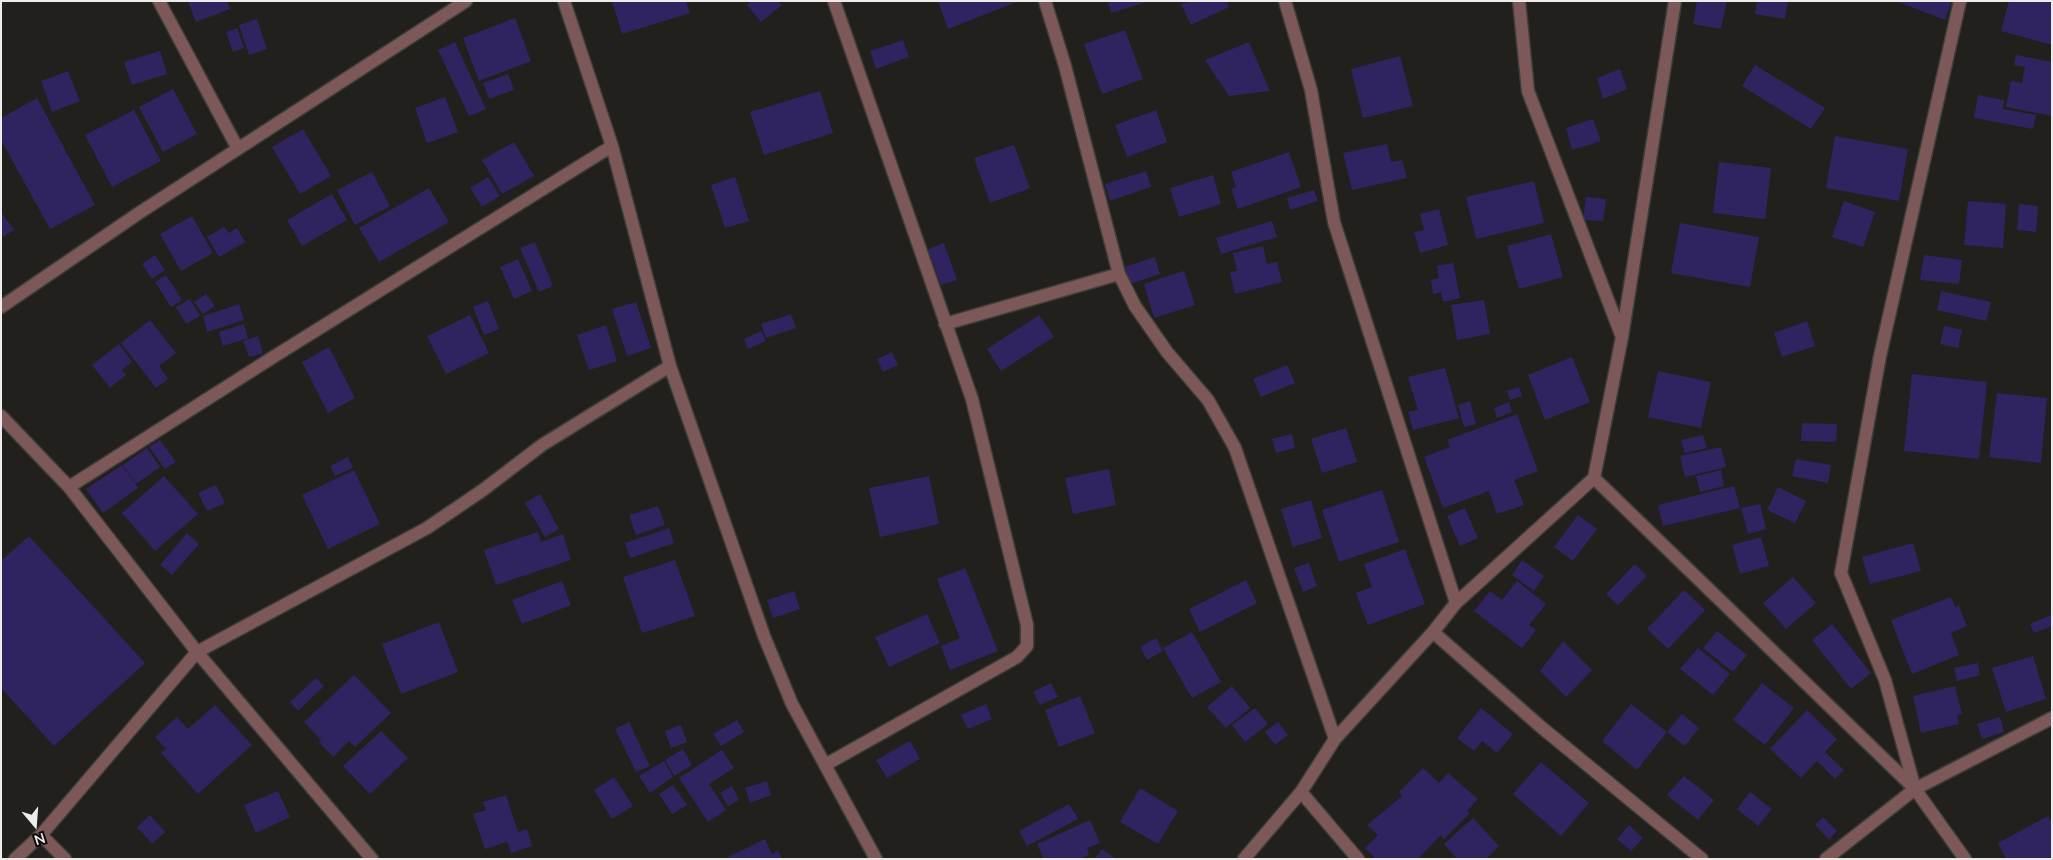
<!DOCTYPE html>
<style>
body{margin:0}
#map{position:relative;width:2053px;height:860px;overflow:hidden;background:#21201c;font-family:Mulish,sans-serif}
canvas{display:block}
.frame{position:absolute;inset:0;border:2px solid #edecea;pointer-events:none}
.north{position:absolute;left:10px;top:800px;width:50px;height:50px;-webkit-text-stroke:4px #0a0a08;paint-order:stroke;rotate:162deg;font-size:14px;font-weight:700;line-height:20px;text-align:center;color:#edecea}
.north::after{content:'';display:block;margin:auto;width:18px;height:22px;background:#edecea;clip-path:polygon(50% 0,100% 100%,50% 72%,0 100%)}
</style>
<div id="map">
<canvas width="2053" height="860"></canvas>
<div class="frame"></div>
<div class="north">N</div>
</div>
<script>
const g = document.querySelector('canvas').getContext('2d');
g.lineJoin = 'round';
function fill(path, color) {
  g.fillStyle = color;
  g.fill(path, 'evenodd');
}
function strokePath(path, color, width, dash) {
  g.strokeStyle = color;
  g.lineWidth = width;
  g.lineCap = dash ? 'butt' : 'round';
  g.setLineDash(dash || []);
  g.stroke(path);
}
const building = new Path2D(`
 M188 1H227L230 9 196 22Z
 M612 1H686L690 13 622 34Z
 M751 1H778L782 5 761 22 747 5Z
 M938 1H1019L948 29Z
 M1108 1H1146V2L1111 13Z
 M1192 1H1227L1229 7 1191 25 1181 4Z
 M1697 1H1727L1721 29 1693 24Z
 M1757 1H1788L1785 19 1755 14Z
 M1896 1H1952L1945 20Z
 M2009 1H2052V45L2001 31Z
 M515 18 531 61 479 81 463 38Z
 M257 19 267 49 249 55 239 25Z
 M237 28 244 48 233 52 226 32Z
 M1125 30 1143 79 1102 94 1084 44Z
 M903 40 909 57 876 69 870 51Z
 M455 42 486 109 469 116 438 50Z
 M1249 42 1270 91 1229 96 1205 60Z
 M160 51 167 74 132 85 124 62Z
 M2016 55 2052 62V116L2006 107 2011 81 2022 83 2025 67 2014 65Z
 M1400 56 1413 106 1363 118 1351 69Z
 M1755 65 1825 108 1811 129 1742 86Z
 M1620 69 1627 89 1603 99 1597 78Z
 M68 71 80 101 52 112 41 81Z
 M508 74 514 90 489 99 483 83Z
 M173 89 197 134 163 152 139 107Z
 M820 91 833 133 764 155 750 112Z
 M1978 95 2004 100 2003 109 2036 115 2033 129 1974 118Z
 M445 97 458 132 427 143 415 108Z
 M37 98 95 205 50 229 1 140V118Z
 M134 110 161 161 112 187 85 135Z
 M1156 110 1167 142 1127 157 1115 125Z
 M1593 119 1601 141 1572 150 1566 128Z
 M303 129 331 176 300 194 272 147Z
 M1835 136 1908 149 1899 201 1826 188Z
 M514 142 534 176 502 194 482 160Z
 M1387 144 1391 162 1402 160 1407 178 1352 190 1343 153Z
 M1014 145 1030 188 990 203 974 158Z
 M1289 152 1301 187 1238 209 1231 189 1236 187 1231 172Z
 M1719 162 1771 168 1765 219 1713 213Z
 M1146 171 1151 187 1110 201 1105 184Z
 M372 172 390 206 355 225 337 190Z
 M1213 175 1221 204 1179 217 1170 188Z
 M488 177 500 196 482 207 470 188Z
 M735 177 749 221 725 228 711 185Z
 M1534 181 1544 223 1476 239 1466 197Z
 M429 188 449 222 379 262 359 228Z
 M1314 190 1318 201 1290 210 1287 198Z
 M332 194 347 220 302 246 287 220Z
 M1586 197 1606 199 1603 221 1583 220Z
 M1844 201 1875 212 1863 247 1832 237Z
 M1968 201 2006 204 2003 248 1964 245Z
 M2019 204 2038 206 2036 232 2017 230Z
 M1439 209 1448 245 1420 253 1414 232 1424 230 1420 214Z
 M1 212 14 230 1 238Z
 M192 216 213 253 181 271 160 234Z
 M1272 221 1277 237 1221 254 1216 238Z
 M1680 223 1759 237 1750 287 1671 273Z
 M224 227 229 233 237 228 245 242 219 257 207 237Z
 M1551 234 1563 277 1519 289 1507 246Z
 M535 242 553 286 539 292 520 248Z
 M944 243 957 280 941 285 928 249Z
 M1263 246 1267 264 1277 262 1282 282 1235 294 1230 272 1237 271 1233 253Z
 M155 255 165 270 152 279 142 264Z
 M1924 255 1962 260 1959 284 1920 280Z
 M1155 257 1160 274 1130 284 1125 267Z
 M518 259 532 291 514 299 500 267Z
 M1453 263 1460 298 1443 302 1441 292 1433 294 1431 280 1439 278 1437 266Z
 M1184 271 1195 305 1154 318 1144 284Z
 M166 275 182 300 171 307 155 282Z
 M1941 291 1991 302 1986 321 1937 310Z
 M206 294 215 306 203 314 194 302Z
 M190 299 200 316 186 324 176 307Z
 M1484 300 1490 334 1457 340 1451 305Z
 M488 301 499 329 484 335 473 307Z
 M636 302 651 348 627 356 612 309Z
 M239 304 244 320 207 332 203 316Z
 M791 314 796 328 766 338 761 324Z
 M470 315 489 353 446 374 427 336Z
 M1039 315 1054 337 1001 371 987 349Z
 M150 320 176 353 159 366 168 379 156 388 121 343Z
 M1807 321 1815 346 1782 357 1774 333Z
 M244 324 248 338 223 346 219 332Z
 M606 325 617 361 589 370 577 335Z
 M1944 326 1962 330 1958 348 1940 344Z
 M761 331 766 341 748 349 744 339Z
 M258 336 263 353 249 357 243 341Z
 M119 344 132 362 122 370 126 375 110 388 92 365Z
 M329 347 355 398 328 413 302 362Z
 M892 352 898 365 883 372 877 359Z
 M1572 357 1590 402 1545 420 1528 375Z
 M1287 365 1295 383 1261 397 1253 379Z
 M1445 368 1459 418 1413 430 1408 412 1418 410 1408 377Z
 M1658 371 1711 382 1701 428 1648 417Z
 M1912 374 1987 382 1979 459 1904 451Z
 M1519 387 1522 396 1510 400 1507 391Z
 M1997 393 2047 398 2041 463 1989 457Z
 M1470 401 1476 424 1464 427 1458 405Z
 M1509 402 1512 412 1497 418 1494 408Z
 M1517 414 1538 471 1514 480 1524 505 1497 514 1489 491 1443 508 1424 457 1450 447 1447 440Z
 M1802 423 1837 424 1836 442 1801 441Z
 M1346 428 1357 462 1322 473 1311 439Z
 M1292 434 1295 448 1276 453 1272 439Z
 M1703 435 1707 448 1685 453 1681 440Z
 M160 440 176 462 165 469 149 447Z
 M1721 447 1726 467 1685 477 1680 456Z
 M147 448 160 467 136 484 123 465Z
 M348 457 353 468 335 476 330 466Z
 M1796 459 1831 465 1828 483 1792 476Z
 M122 465 138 488 103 513 86 489Z
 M1109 469 1116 505 1073 514 1065 478Z
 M354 470 380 524 328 549 302 495Z
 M1721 470 1724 486 1700 492 1696 476Z
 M164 476 198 514 155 551 122 513Z
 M929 476 939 524 880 537 869 488Z
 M216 485 225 503 207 511 198 493Z
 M1734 486 1740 508 1663 526 1658 505Z
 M1778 487 1806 501 1795 523 1767 510Z
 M1382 490 1399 542 1339 562 1322 510Z
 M540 494 559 529 545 537 525 503Z
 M1311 500 1322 538 1293 547 1281 509Z
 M1760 504 1766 529 1748 534 1741 508Z
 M658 506 665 525 636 535 629 515Z
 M1465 508 1478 538 1460 546 1447 516Z
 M1578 515 1597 529 1573 561 1554 547Z
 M669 528 674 543 630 558 625 543Z
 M538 532 541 542 563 534 571 560 496 585 484 550Z
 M187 533 199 544 172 575 160 565Z
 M29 536 145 663 54 746 1 688V561Z
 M1761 537 1769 566 1740 574 1732 545Z
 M1913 543 1921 571 1870 584 1862 557Z
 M1405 549 1425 604 1368 625 1356 593 1372 587 1364 564Z
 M675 560 695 616 642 633 623 577Z
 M1522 560 1544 576 1534 591 1512 575Z
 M1309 563 1317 586 1303 592 1294 568Z
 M1635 564 1647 576 1618 605 1606 594Z
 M965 568 998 651 950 670 941 646 960 638 937 579Z
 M1793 577 1816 603 1786 629 1763 603Z
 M1246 580 1257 603 1200 632 1189 609Z
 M562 581 571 605 522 624 512 600Z
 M1517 581 1546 604 1529 625 1536 630 1522 648 1474 611 1490 591 1502 600Z
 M1684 590 1705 610 1668 649 1647 629Z
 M794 591 800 609 773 618 767 600Z
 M1951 597 1955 607 1959 606 1967 626 1951 633 1959 655 1912 674 1891 620Z
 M927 614 940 643 889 667 875 637Z
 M2051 615 2052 626 2034 633 2030 624Z
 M439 622 458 672 401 694 382 644Z
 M1832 624 1871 673 1851 689 1812 640Z
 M1717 631 1747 655 1733 672 1703 648Z
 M1192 632 1221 682 1192 698 1163 648Z
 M1156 638 1163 651 1147 660 1140 647Z
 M1563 641 1592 670 1566 697 1540 671Z
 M1698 648 1730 674 1713 695 1680 669Z
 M2033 656 2046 699 2006 712 1992 668Z
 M1978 663 1980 675 1957 681 1954 668Z
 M354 675 391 713 355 747 349 741 333 757 319 742 321 740 304 722Z
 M316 678 324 686 298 711 290 702Z
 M1051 683 1058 697 1040 705 1033 692Z
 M1762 683 1794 708 1765 745 1733 720Z
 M1232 686 1250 708 1226 728 1207 707Z
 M1955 686 1962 714 1957 716 1959 724 1921 733 1913 696Z
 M1080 696 1095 733 1059 747 1045 710Z
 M986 704 992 719 968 729 961 715Z
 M1631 704 1667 732 1637 770 1602 741Z
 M215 705 252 745 198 794 161 753 166 749 155 737 177 717 188 729Z
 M1255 708 1268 724 1245 742 1232 725Z
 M1481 708 1513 734 1497 753 1482 741 1474 751 1457 738Z
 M1807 710 1837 739 1825 752 1844 770 1835 779 1817 761 1801 778 1770 749Z
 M1682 714 1699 728 1685 746 1667 732Z
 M2000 717 2004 732 1982 739 1977 724Z
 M737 720 744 732 721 746 713 734Z
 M629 722 650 766 636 772 615 729Z
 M1278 722 1288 735 1275 745 1265 732Z
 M681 725 687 742 671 748 665 731Z
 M381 731 408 758 370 794 343 766Z
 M910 741 920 759 887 778 876 760Z
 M683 749 692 765 674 776 665 760Z
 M722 750 734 768 709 784 726 810 708 822 679 778Z
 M664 761 673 777 650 793 639 776Z
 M1541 762 1589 803 1561 836 1513 794Z
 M1423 768 1439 783 1448 773 1478 799 1467 811 1470 813 1444 839 1441 835 1418 859H1376L1365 848 1378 835 1367 825 1402 796 1399 792Z
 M1684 776 1714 800 1698 820 1667 795Z
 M614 777 633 806 612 819 594 790Z
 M767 781 771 795 750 803 745 788Z
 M673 785 687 805 672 814 659 794Z
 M732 786 739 800 728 806 720 793Z
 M1140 788 1178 811 1158 844 1120 822Z
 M278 791 290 817 256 833 244 805Z
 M1750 792 1772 809 1758 826 1737 809Z
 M506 795 518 832 527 829 532 846 511 853 507 842 485 849 473 814 486 810 483 802Z
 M1069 804 1078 819 1027 846 1019 831Z
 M150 815 165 832 152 844 137 827Z
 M2048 816 2052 824V859H2006L1998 843Z
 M1823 817 1837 831 1829 840 1815 825Z
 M1473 818 1499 846 1486 859H1457L1444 844Z
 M1090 820 1100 843 1087 848 1089 855 1080 859H1044L1037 844Z
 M1629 825 1643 838 1631 851 1617 839Z
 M765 839 772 854 778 851 782 859H729L728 857Z
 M1102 849 1116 859H1095Z`);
const street = new Path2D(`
 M159 1 238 149
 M564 1 612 146 670 366 764 636 792 704 876 859
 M1045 1 1065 66 1119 274 1135 306 1167 352 1208 400 1235 448 1335 739
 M1285 1 1311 90 1334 222 1456 603
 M1519 1 1528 91 1622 337
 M1960 1 1880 356 1841 573 1885 680 1915 789 1965 859
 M1 307 139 213 466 1
 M945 324 1119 274
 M1 416 69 487 197 652 372 859
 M1594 478 1915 789
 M69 487 278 354 612 146
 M1433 632 1541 727 1702 859
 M825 765 1017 657 1027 646V625L972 399 834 1
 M1301 792 1358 859
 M41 835 65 859
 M15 859 41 835 197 652 427 528 483 490 542 445 670 366
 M1244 859 1301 792 1335 739 1433 632 1456 603 1594 478 1622 337 1675 1
 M1826 859 1915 789 2052 718`);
fill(building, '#312360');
strokePath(street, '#3e3d39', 15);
strokePath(street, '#7c5958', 12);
</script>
